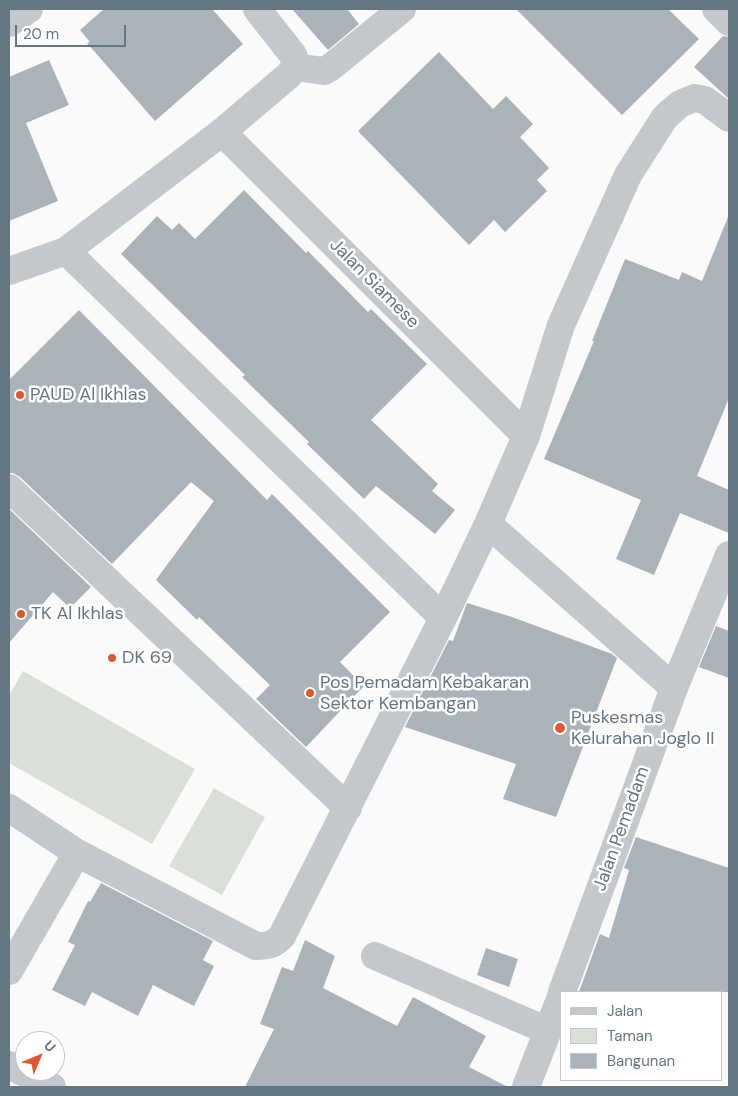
<!DOCTYPE html>
<style>
body{margin:0}
#map{position:relative;width:738px;height:1096px;overflow:hidden;background:#fafaf8;font-family:"DM Sans",sans-serif}
canvas{display:block}
.frame{position:absolute;inset:0;border:10px solid #657683;pointer-events:none}
.legend{position:absolute;left:560px;top:991px;width:162px;height:90px;box-sizing:border-box;background:#fff;border:1px solid #c1c8cd;margin:0;padding:6px 9px;list-style:none;font-size:15px;color:#657683}
.legend li{display:flex;align-items:center;gap:10px;height:25px}
.legend b{width:25px;border:1px solid #c1c8cd}
.north{position:absolute;left:15px;top:1031px;width:50px;height:50px;box-sizing:border-box;background:#fff;border:1px solid #c1c8cd;border-radius:50%;rotate:45deg;font-size:14px;font-weight:700;line-height:20px;text-align:center;color:#657683}
.north::after{content:'';display:block;margin:auto;width:18px;height:22px;background:#e4572e;clip-path:polygon(50% 0,100% 100%,50% 72%,0 100%)}
.scale{position:absolute;left:15px;top:25px;width:111px;height:22px;box-sizing:border-box;border:2px solid #657683;border-top:0;padding-left:6px;font-size:15px;line-height:18px;white-space:nowrap;color:#657683;-webkit-text-stroke:4px #fff;paint-order:stroke}
</style>
<div id="map">
<canvas width="738" height="1096"></canvas>
<div class="frame"></div>
<ul class="legend">
<li><b style="height:6px;background:#c3c8cc"></b>Jalan</li>
<li><b style="height:14px;background:#dadfd7"></b>Taman</li>
<li><b style="height:14px;background:#aab3b9"></b>Bangunan</li>
</ul>
<div class="north">U</div>
<div class="scale">20 m</div>
</div>
<script>
const g = document.querySelector('canvas').getContext('2d');
g.lineJoin = 'round';
function fill(path, color) {
  g.fillStyle = color;
  g.fill(path, 'evenodd');
}
function strokePath(path, color, width, dash) {
  g.strokeStyle = color;
  g.lineWidth = width;
  g.lineCap = dash ? 'butt' : 'round';
  g.setLineDash(dash || []);
  g.stroke(path);
}
function drawText(font, color, halo, rows, align = 'center') {
  g.font = font + ' "DM Sans",sans-serif';
  g.lineWidth = 5;
  g.setLineDash([]);
  g.textBaseline = 'middle';
  g.strokeStyle = halo;
  g.fillStyle = color;
  for (const [text, x, y, turn = 0] of rows) {
    g.save();
    g.translate(x, y);
    g.rotate((+turn || 0) * Math.PI / 180);
    g.textAlign = isNaN(turn) ? turn : align;
    if (halo) g.strokeText(text, 0, 0);
    g.fillText(text, 0, 0);
    g.restore();
  }
}
const green = new Path2D(`
 M23 671 195 769 152 844 9 763V696Z
 M214 788 265 817 222 895 169 866Z`);
const building = new Path2D(`
 M104 9H212L243 44 155 121 87 43 90 42 80 30Z
 M292 9H347L359 24 328 50Z
 M516 9H668L699 39 622 115Z
 M723 36 729 37V99L694 67Z
 M439 52 493 109 506 96 533 124 520 137 549 168 537 180 547 191 505 232 494 220 469 245 358 131Z
 M49 60 69 105 26 123 58 201 9 221V77Z
 M244 190 306 253 308 251 368 312 371 309 427 364 371 420 438 484 432 491 455 510 435 534 376 486 364 499 307 444 309 442 242 377 245 375 121 254 157 216 172 230 179 223 195 239Z
 M728 217 729 218V398L697 476 729 490V533L680 513 654 575 616 559 641 500 544 459 594 341H592L625 259 679 280 682 272 702 281Z
 M79 310 267 500 272 494 390 612 340 662 364 686 306 747 256 699 270 685 199 617 197 620 156 580 214 501 191 482 112 564 20 477 13 473H9V380Z
 M9 509 91 587 70 608 53 592 9 643Z
 M467 603 512 617 612 654 617 658 556 817 503 799 516 764 405 727 449 640 453 641Z
 M716 626 729 631V678L699 667Z
 M636 837 729 868V992H579L600 934 609 938 629 870 624 868Z
 M101 883 213 941 203 960 214 966 194 1006 153 985 138 1016 92 992 85 1006 52 990 75 945 68 942 88 901 90 902Z
 M305 940 335 956 323 988 397 1026 413 997 486 1036 469 1067 508 1087H245L274 1029 260 1024 282 967 293 971Z
 M486 948 518 959 509 987 477 975Z`);
const minor = new Path2D(`
 M716 9 729 22
 M9 23 29 9
 M295 67 324 71 331 67 402 9
 M222 132 526 436
 M66 251 443 618
 M9 271 66 251 222 132 289 75C295 67 297 63 293 55L257 9
 M9 488 348 808
 M488 524 674 688
 M9 808 77 853 256 946C268 946 274 945 282 936L443 618 488 524 526 436 561 325 628 175 665 117 680 104 694 98 705 100 729 118
 M375 956 548 1031
 M9 971 77 853
 M562 992 674 688 729 555
 M9 1065 52 1087
 M526 1087 562 994`);
const markers = [
 [20,395,5,"#e4572e"],
 [21,614,5,"#e4572e"],
 [112,658,5,"#e4572e"],
 [310,693,5,"#e4572e"],
 [560,728,6,"#e4572e"]
];
const streetNames = [
 ["Jalan Siamese",374,284,45],
 ["Jalan Pemadam",622,829,-70]
];
const poiNames = [
 ["PAUD Al Ikhlas",30,395],
 ["TK Al Ikhlas",31,614],
 ["DK 69",122,658],
 ["Pos Pemadam Kebakaran",320,683],
 ["Sektor Kembangan",320,704],
 ["Puskesmas",571,718],
 ["Kelurahan Joglo II",571,739]
];
fill(green, '#dadfd7');
fill(building, '#aab3b9');
strokePath(minor, '#c3c8cc', 28);
for (const [x, y, r, color] of markers) {
  const dot = new Path2D();
  dot.arc(x, y, r, 0, 2 * Math.PI);
  g.fillStyle = color;
  g.fill(dot);
  strokePath(dot, '#fff', 2);
}
drawText('18px', '#657683', '#fff', streetNames);
drawText('18px', '#657683', '#fff', poiNames, 'left');
</script>
